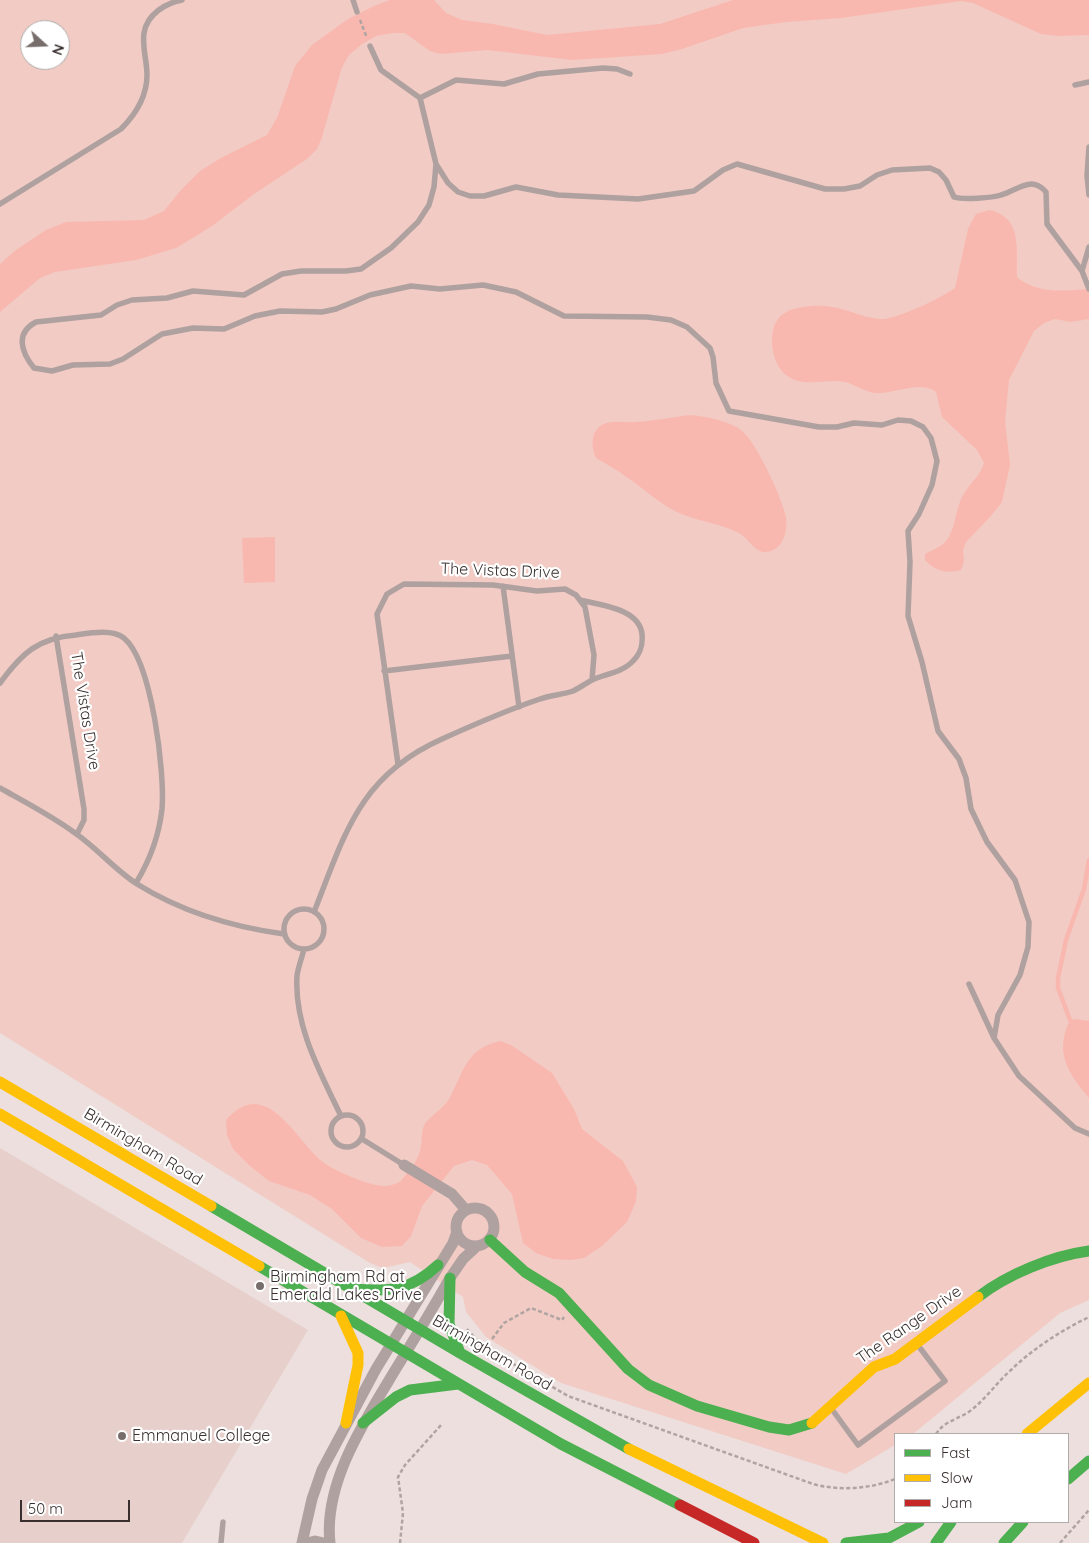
<!DOCTYPE html>
<style>
body{margin:0}
#map{position:relative;width:1089px;height:1543px;overflow:hidden;background:#ecdfdd;font-family:Quicksand,sans-serif}
canvas{display:block}
.legend{position:absolute;left:894px;top:1433px;width:175px;height:90px;box-sizing:border-box;background:#fff;border:1px solid #afacab;margin:0;padding:6px 9px;list-style:none;font-size:15px;color:#382f2e}
.legend li{display:flex;align-items:center;gap:10px;height:25px}
.legend b{width:25px;border:1px solid #afacab}
.north{position:absolute;left:20px;top:20px;width:50px;height:50px;box-sizing:border-box;background:#fff;border:1px solid #afacab;border-radius:50%;rotate:110deg;font-size:14px;font-weight:700;line-height:20px;text-align:center;color:#382f2e}
.north::after{content:'';display:block;margin:auto;width:18px;height:22px;background:#776d6b;clip-path:polygon(50% 0,100% 100%,50% 72%,0 100%)}
.scale{position:absolute;left:20px;top:1500px;width:110px;height:22px;box-sizing:border-box;border:2px solid #382f2e;border-top:0;padding-left:6px;font-size:15px;line-height:18px;white-space:nowrap;color:#382f2e;-webkit-text-stroke:4px #fff;paint-order:stroke}
</style>
<div id="map">
<canvas width="1089" height="1543"></canvas>
<ul class="legend">
<li><b style="height:6px;background:#4caf50"></b>Fast</li>
<li><b style="height:6px;background:#ffc107"></b>Slow</li>
<li><b style="height:6px;background:#c62828"></b>Jam</li>
</ul>
<div class="north">N</div>
<div class="scale">50 m</div>
</div>
<script>
const g = document.querySelector('canvas').getContext('2d');
g.lineJoin = 'round';
function fill(path, color) {
  g.fillStyle = color;
  g.fill(path, 'evenodd');
}
function strokePath(path, color, width, dash) {
  g.strokeStyle = color;
  g.lineWidth = width;
  g.lineCap = dash ? 'butt' : 'round';
  g.setLineDash(dash || []);
  g.stroke(path);
}
function drawText(font, color, halo, rows, align = 'center') {
  g.font = font + ' Quicksand,sans-serif';
  g.lineWidth = 4.5;
  g.setLineDash([]);
  g.textBaseline = 'middle';
  g.strokeStyle = halo;
  g.fillStyle = color;
  for (const [text, x, y, turn = 0] of rows) {
    g.save();
    g.translate(x, y);
    g.rotate((+turn || 0) * Math.PI / 180);
    g.textAlign = isNaN(turn) ? turn : align;
    if (halo) g.strokeText(text, 0, 0);
    g.fillText(text, 0, 0);
    g.restore();
  }
}
const built = new Path2D(`
 M0 1148 308 1330 182 1543H0Z`);
const green = new Path2D(`
 M0 0H1089V1300L1060 1313 913 1434H895V1445L846 1474 561 1383 486 1337 466 1312 463 1297 410 1262 383 1268 370 1263 0 1033ZM30 30H60V60H30Z`);
const water = new Path2D(`
 M390 0H434L446 13 462 20 493 24 547 35 660 24 733 0H1089V35L1059 36 1041 34 973 3 961 1 841 18 786 22 743 28 682 49 662 54 572 60 487 50 441 54 430 51 405 33H392L376 36 362 44 349 55 342 67 322 137 317 149 307 159 254 194 212 226 176 248 136 260 55 272 40 278 0 312V264L16 250 46 230 66 222 144 220 164 211 180 191 200 171 221 158 267 135 277 118 295 66 312 45 348 19 374 6Z
 M989 210C1023 217 1016 249 1017 277 1036 294 1065 291 1089 289V319L1071 322 1055 319 1044 323 1034 331 1009 380 1005 421 1010 465 1002 502 990 517 966 542 963 550 964 561 961 570C945 574 936 571 925 560V554C931 551 937 548 942 545 957 533 954 507 965 492 973 480 979 477 984 463L977 450 942 417 936 392C920 380 896 394 877 393 867 393 856 385 845 382 826 378 804 389 786 375 772 364 767 334 778 319 785 309 800 307 812 306 841 304 854 316 879 319 894 321 941 298 955 288L968 229 976 214Z
 M691 415C707 417 727 420 741 430 756 441 782 498 786 517 788 531 783 551 766 552 755 553 748 538 739 533 719 523 695 521 675 511 657 502 642 487 625 476 616 469 606 464 596 458 591 447 590 430 604 424 613 420 626 423 636 422 654 421 672 417 691 415Z
 M275 537V582L244 583 242 538Z
 M1075 1019 1089 1021V1098C1068 1073 1054 1052 1070 1020Z
 M500 1041 511 1045 552 1073 574 1109 582 1129 623 1161 637 1187 636 1201 627 1222 602 1246 584 1258 571 1260 553 1259 536 1253 523 1243 512 1194 487 1165 472 1160 454 1166 422 1206 411 1236 402 1246 382 1247 361 1238 332 1209 310 1195 269 1181 250 1166 233 1149 227 1135 226 1120C267 1073 296 1142 324 1163 335 1171 372 1187 385 1186 390 1186 395 1184 400 1182 406 1174 416 1164 419 1154 424 1143 419 1130 427 1121 434 1113 444 1108 449 1099 464 1072 465 1049 500 1041Z`);
const stream = new Path2D(`
 M1070 1020 1058 988V978L1066 940 1084 889 1089 860`);
const path = new Path2D(`
 M360 20 367 38
 M467 1329 481 1345 568 1396 813 1484C838 1491 871 1489 895 1479
 M492 1339 504 1323 531 1308 562 1320 564 1317
 M936 1434C944 1421 959 1419 970 1411 986 1399 997 1382 1012 1369 1034 1348 1062 1330 1089 1317
 M400 1543 403 1513 398 1477 405 1465 442 1424
 M1060 1543 1089 1510`);
const lane = new Path2D(`
 M353 0 357 12
 M370 46 381 70 420 98
 M630 74 617 69 603 68 538 74 504 84 456 80 420 98 436 164 448 183 458 192 470 196H484L516 187 558 195 638 199 694 191 723 170 737 164 825 189H844L860 186 877 175 892 170 930 168 939 172 946 180 954 197C963 200 992 198 1001 195 1018 190 1031 175 1046 192L1047 224 1082 271 1089 247
 M1075 85 1089 82
 M1089 147 1087 176 1089 195
 M436 164 434 187 429 205 418 222 391 248 361 269 346 271H301L282 274 244 295 193 291 167 298 132 300 117 305 101 315 36 322C15 333 21 352 34 368L52 371 73 365 110 364 123 359 162 334 193 328 224 329 255 316 280 311 322 312 336 309 370 295 411 286 440 289 483 285 516 292 564 316 647 317 671 320 687 327 710 348 713 357 716 383 729 411 819 427H837L854 423 882 425 898 420 911 421 923 427 931 438 937 461 932 485 919 514 908 531 910 562 908 616 922 662 938 731 959 759 966 778 971 809 987 842 1015 880 1029 922 1028 947 1020 975 998 1015 994 1038
 M0 204 121 129C135 115 147 96 147 75 147 61 142 47 144 33 147 14 166 3 182 0
 M1082 271 1089 289
 M503 586 519 707
 M56 636 84 809V820L77 834
 M384 671 512 656
 M0 683C22 653 38 638 76 635 90 633 112 629 124 638 152 661 165 773 162 809 159 836 150 860 136 883
 M398 764 377 614 387 594 404 584 493 585 537 591 565 589 576 595 585 607 594 655 592 680
 M0 788C25 802 52 816 75 833 97 848 115 870 137 884 182 912 232 927 284 934
 M284 929a20 20 0 1 1 40 0a20 20 0 1 1-40 0Z
 M314 912C345 834 359 776 442 739 473 725 507 710 540 699 550 695 562 695 573 691 580 688 586 683 592 680 606 674 623 672 633 661 641 653 643 645 642 634 639 608 599 605 580 600
 M304 949C302 958 298 967 297 976 294 1026 320 1072 341 1116
 M969 984 994 1038 1019 1076 1075 1128 1089 1134
 M331 1131a16 16 0 1 1 32 0a16 16 0 1 1-32 0Z
 M362 1139 404 1165
 M831 1408 858 1445 945 1381 917 1344
 M221 1543 223 1522`);
const street = new Path2D(`
 M404 1165 452 1194 466 1210
 M456 1227a19 19 0 1 1 38 0a19 19 0 1 1-38 0Z
 M302 1543 312 1499 322 1470 376 1369 453 1243 457 1232
 M307 1543 315 1541 324 1543
 M330 1543C323 1482 367 1417 397 1367 415 1338 433 1308 450 1278L463 1259 477 1246`);
const fast = new Path2D(`
 M211 1206 460 1353 629 1449
 M490 1240 525 1272 559 1293 628 1369 649 1385 697 1406 769 1427 789 1430 812 1423
 M259 1266 561 1444 680 1505
 M450 1278 449 1324 460 1353
 M353 1289C390 1291 409 1292 438 1265
 M978 1297C1008 1274 1052 1256 1089 1251
 M363 1423 396 1397 410 1390 458 1384
 M1068 1479 1089 1461
 M846 1543 889 1538 919 1522
 M936 1543 951 1522
 M1004 1543 1023 1522`);
const slow = new Path2D(`
 M0 1082 211 1206
 M0 1114 259 1266
 M341 1316 358 1353V1365L346 1423
 M812 1423 874 1367 895 1359 978 1297
 M1027 1434 1089 1383
 M629 1449 823 1543`);
const jam = new Path2D(`
 M680 1505 754 1543`);
const markers = [
 [260,1286,5,"#776d6b"],
 [122,1436,5,"#776d6b"]
];
const streetNames = [
 ["The Vistas Drive",500,571,2],
 ["The Vistas Drive",85,711,81],
 ["Birmingham Road",143,1147,31],
 ["The Range Drive",909,1325,-35],
 ["Birmingham Road",492,1353,30]
];
const poiNames = [
 ["Birmingham Rd at",270,1277],
 ["Emerald Lakes Drive",270,1295],
 ["Emmanuel College",132,1436]
];
fill(built, '#e7d0cc');
fill(green, '#f2cbc4');
fill(water, '#f9b8af');
strokePath(stream, '#f9b8af', 4.5);
strokePath(path, '#b0a4a2', 2.5, [4, 2.5]);
strokePath(lane, '#afa19f', 5.5);
strokePath(street, '#afa19f', 11);
strokePath(fast, '#4caf50', 11);
strokePath(slow, '#ffc107', 11);
strokePath(jam, '#c62828', 11);
for (const [x, y, r, color] of markers) {
  const dot = new Path2D();
  dot.arc(x, y, r, 0, 2 * Math.PI);
  g.fillStyle = color;
  g.fill(dot);
  strokePath(dot, '#fff', 2);
}
drawText('16px', '#382f2e', '#fff', streetNames);
drawText('16px', '#382f2e', '#fff', poiNames, 'left');
</script>
